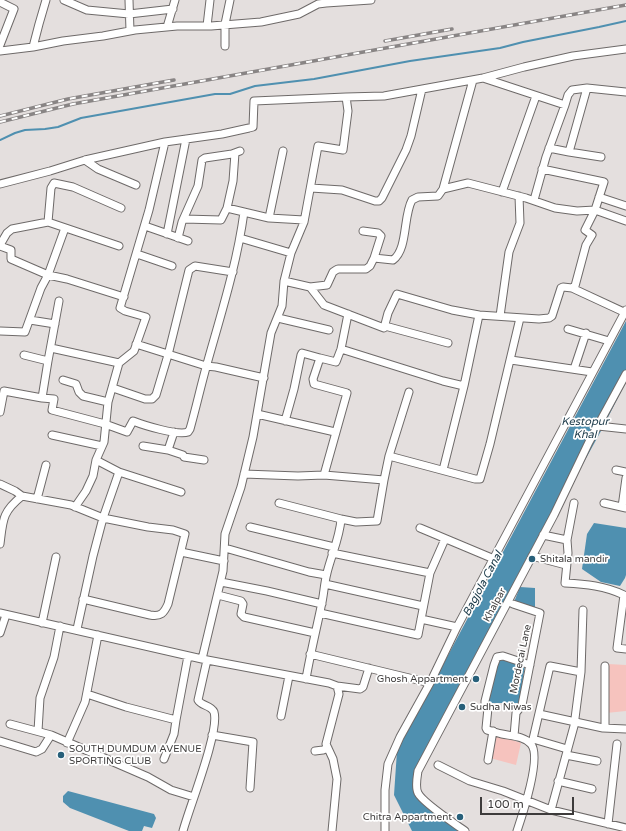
<!DOCTYPE html>
<style>
body{margin:0}
#map{position:relative;width:626px;height:831px;overflow:hidden;background:#e4dfde;font-family:"Varela Round",sans-serif}
canvas{display:block}
.scale{position:absolute;left:480px;top:797px;width:94px;height:18px;box-sizing:border-box;border:2px solid #3d3b3b;border-top:0;padding-left:5px;font-size:12px;line-height:14px;white-space:nowrap;color:#3d3b3b;-webkit-text-stroke:3px #fff;paint-order:stroke}
</style>
<div id="map">
<canvas width="626" height="831"></canvas>
<div class="scale">100 m</div>
</div>
<script>
const g = document.querySelector('canvas').getContext('2d');
g.lineJoin = 'round';
function fill(path, color) {
  g.fillStyle = color;
  g.fill(path, 'evenodd');
}
function strokePath(path, color, width, dash) {
  g.strokeStyle = color;
  g.lineWidth = width;
  g.lineCap = dash ? 'butt' : 'round';
  g.setLineDash(dash || []);
  g.stroke(path);
}
function drawText(font, color, halo, rows, align = 'center') {
  g.font = font + ' "Varela Round",sans-serif';
  g.lineWidth = 3.5;
  g.setLineDash([]);
  g.textBaseline = 'middle';
  g.strokeStyle = halo;
  g.fillStyle = color;
  for (const [text, x, y, turn = 0] of rows) {
    g.save();
    g.translate(x, y);
    g.rotate((+turn || 0) * Math.PI / 180);
    g.textAlign = isNaN(turn) ? turn : align;
    if (halo) g.strokeText(text, 0, 0);
    g.fillText(text, 0, 0);
    g.restore();
  }
}
const green = new Path2D(`
 M608 664 626 665V711L606 713Z
 M495 734 521 743 516 765 490 758Z`);
const water = new Path2D(`
 M626 321V382L601 431 415 770V791L461 831H412L394 795 397 751Z
 M594 523 626 528V575L625 578 620 586 601 582 582 569 587 534Z
 M520 587 535 588V609L514 602Z
 M497 658 525 666 519 703H486Z
 M68 791 154 814 156 818 152 828 144 826 142 831H129L70 808 63 802V796Z`);
const stream = new Path2D(`
 M0 140 15 133 25 130 45 129 58 127 81 118 215 94H230L255 86 314 79 410 61 500 48 523 42 599 27 626 21`);
const minor = new Path2D(`
 M64 0 87 10 129 14 173 9
 M129 0 130 31
 M0 2 14 9 0 45
 M207 26 210 0
 M167 27 175 0
 M225 46V24L230 0
 M33 47 39 24 46 0
 M0 51 33 47 63 41 103 36 135 30 177 26H211L261 22 299 14 318 4 326 3 371 0
 M483 78 565 105 568 95 572 90 587 88 626 92
 M346 97 384 96 483 78 524 67 573 56 626 49
 M549 148 569 152 601 157
 M569 152 587 88
 M85 160 98 169 136 185
 M0 184 50 171 85 160 165 142 222 134 249 128 253 127 254 101 346 97 348 111 343 150 318 146 304 222 291 253 284 281 282 306 271 333 253 437 241 487 225 534 223 571 202 659
 M311 188 342 190 375 201H379L382 198 406 150 411 136 422 89
 M443 189 473 80
 M502 192 536 96
 M599 197 626 206
 M534 200 546 157 565 105
 M227 208 233 181 235 153
 M269 218 283 151
 M184 219 221 220 227 208 269 218 304 220
 M48 222 119 246
 M145 226 188 241
 M363 231 378 233 381 236 374 258
 M167 234 186 139
 M178 238 182 222 198 186 202 160 205 158 232 154 240 151
 M240 238 291 253
 M0 245 7 233 12 229 48 222 51 188 54 183 73 187 121 208
 M0 246 11 250V259L48 275 65 228
 M137 254 172 266
 M284 281 310 287 324 305 384 328 388 313 397 294 452 310 479 315 539 319 549 318 552 316 561 288 563 287 572 288 575 286 586 245 592 235 585 230 595 210 604 182 542 169
 M310 287 327 285 333 272 336 270 338 269H366L370 266 374 258 393 260C408 249 403 216 412 200L418 197 438 196 443 189 468 183 526 198 555 208 577 211 595 210 626 221
 M572 288 626 313
 M500 316 509 252 520 223 519 196
 M278 318 329 330
 M30 320 55 324
 M385 326 448 343
 M568 329 609 341
 M0 331 25 332 41 288 48 275 67 279 124 297
 M136 344 206 366 216 367 264 378
 M51 348 119 363
 M341 349 443 381 464 386
 M24 355 48 361 59 301
 M511 360 592 372
 M574 369 586 333
 M63 380 76 384 79 392 83 396 108 402
 M113 388 145 399H152L156 395 168 355 189 270 195 266 233 272
 M42 398 54 399 52 410 105 424 127 432 133 421C143 425 178 436 188 432L190 429C196 408 201 385 207 364 221 314 237 264 244 212
 M0 412 4 391 42 398 48 361
 M257 414 335 432
 M285 421 294 389 301 355 302 353 320 358
 M598 426 626 429
 M52 435 102 446
 M143 446 168 450 174 432
 M168 450 183 455 184 457 204 460
 M389 456 475 479H480L490 444 520 318
 M96 460 119 472 181 492
 M443 470 464 386 479 315
 M616 470 626 472
 M244 474 298 476 324 475 384 480
 M324 475 347 393 314 384 313 379 320 358 336 362 341 349 348 314
 M0 484 15 491 22 496 71 505 103 518 148 527 173 530 185 534 168 604C164 613 161 617 150 615L83 599
 M37 499 46 465
 M279 503 341 519 356 522 377 521 384 480 389 456 409 392
 M574 503 567 540 568 553 565 583C586 584 605 586 624 595L617 648 626 649
 M604 503 626 508
 M75 507 86 491 93 476 96 460 104 442 108 402 119 363 134 351 146 317 125 311 120 308 149 210 165 142
 M622 507 626 478
 M250 527 334 547
 M420 528 494 559
 M543 535 567 540
 M0 544C3 520 2 512 22 496
 M225 548 309 572 326 575
 M181 552 224 561
 M332 553 430 573
 M532 556 566 565
 M221 582 267 591 322 604
 M325 584 423 606
 M218 595 241 601 243 604 241 614 244 617 315 633
 M513 604 540 613 522 705 516 713 514 736
 M0 613 202 659 329 683 337 686 339 694 326 744 333 759 337 779 332 831
 M320 613 418 635 430 573 445 539
 M421 619 457 627
 M42 623 56 557
 M77 629 93 556 103 518 119 472
 M0 633 6 615
 M310 654 430 683
 M605 666V728
 M581 672 583 610
 M306 679C310 655 316 631 321 607 324 595 324 584 327 573 331 556 340 537 341 519
 M337 686 360 689 363 687 369 668
 M87 694 126 707 176 720 188 656
 M539 714 603 728 626 729
 M281 716 289 676
 M10 724 51 735
 M38 731 40 698 54 657 60 626
 M212 735 253 742 250 788
 M0 741 36 752 42 749 51 735 148 777 171 790 194 797
 M67 743 85 702 98 635
 M315 751 323 750 328 748
 M566 755 597 761
 M164 759 174 734 176 720
 M488 760 493 731
 M438 765 470 781 503 791 551 810 626 828
 M558 781 592 789
 M551 810 574 726 581 672 550 666 533 739 567 749
 M608 824 617 744
 M183 831C189 808 220 731 214 712 211 705 201 706 198 700L207 660
 M385 831V790L388 764 400 737 430 683 457 627 626 310
 M465 831C454 823 423 803 418 793 415 787 417 778 418 771L554 515 589 442 626 374
 M517 831C522 816 542 757 531 744 524 736 511 736 502 734 497 733 492 731 487 730L486 728 488 708 485 704V701L494 665 497 657 503 656 530 665`);
const rail = new Path2D(`
 M385 41 452 29
 M0 116 68 99 174 80
 M0 122 73 104 626 5`);
const markers = [
 [532,559,4,"#28607a"],
 [476,679,4,"#28607a"],
 [462,707,4,"#28607a"],
 [61,755,4,"#28607a"],
 [460,817,4,"#28607a"]
];
const poiNames = [
 ["Shitala mandir",540,559],
 ["Ghosh Appartment",468,679,"right"],
 ["Sudha Niwas",470,707],
 ["SOUTH DUMDUM AVENUE",69,749],
 ["SPORTING CLUB",69,761],
 ["Chitra Appartment",452,817,"right"]
];
const streetNames = [
 ["Khalpar",495,605,-62],
 ["Mordecai Lane",521,659,-78]
];
const waterNames = [
 ["Kestopur",585,422],
 ["Khal",585,435],
 ["Bagjola Canal",483,584,-62]
];
fill(green, '#f6c3be');
fill(water, '#4f90b0');
strokePath(stream, '#4f90b0', 2);
strokePath(minor, '#6e6a69', 9);
strokePath(minor, '#fff', 7);
strokePath(rail, '#898585', 3.5);
strokePath(rail, '#fff', 2, [6]);
for (const [x, y, r, color] of markers) {
  const dot = new Path2D();
  dot.arc(x, y, r, 0, 2 * Math.PI);
  g.fillStyle = color;
  g.fill(dot);
  strokePath(dot, '#fff', 1.5);
}
drawText('10px', '#3d3b3b', '#fff', poiNames, 'left');
drawText('10px', '#3d3b3b', '#fff', streetNames);
drawText('italic 11px', '#183746', '#fff', waterNames);
</script>
